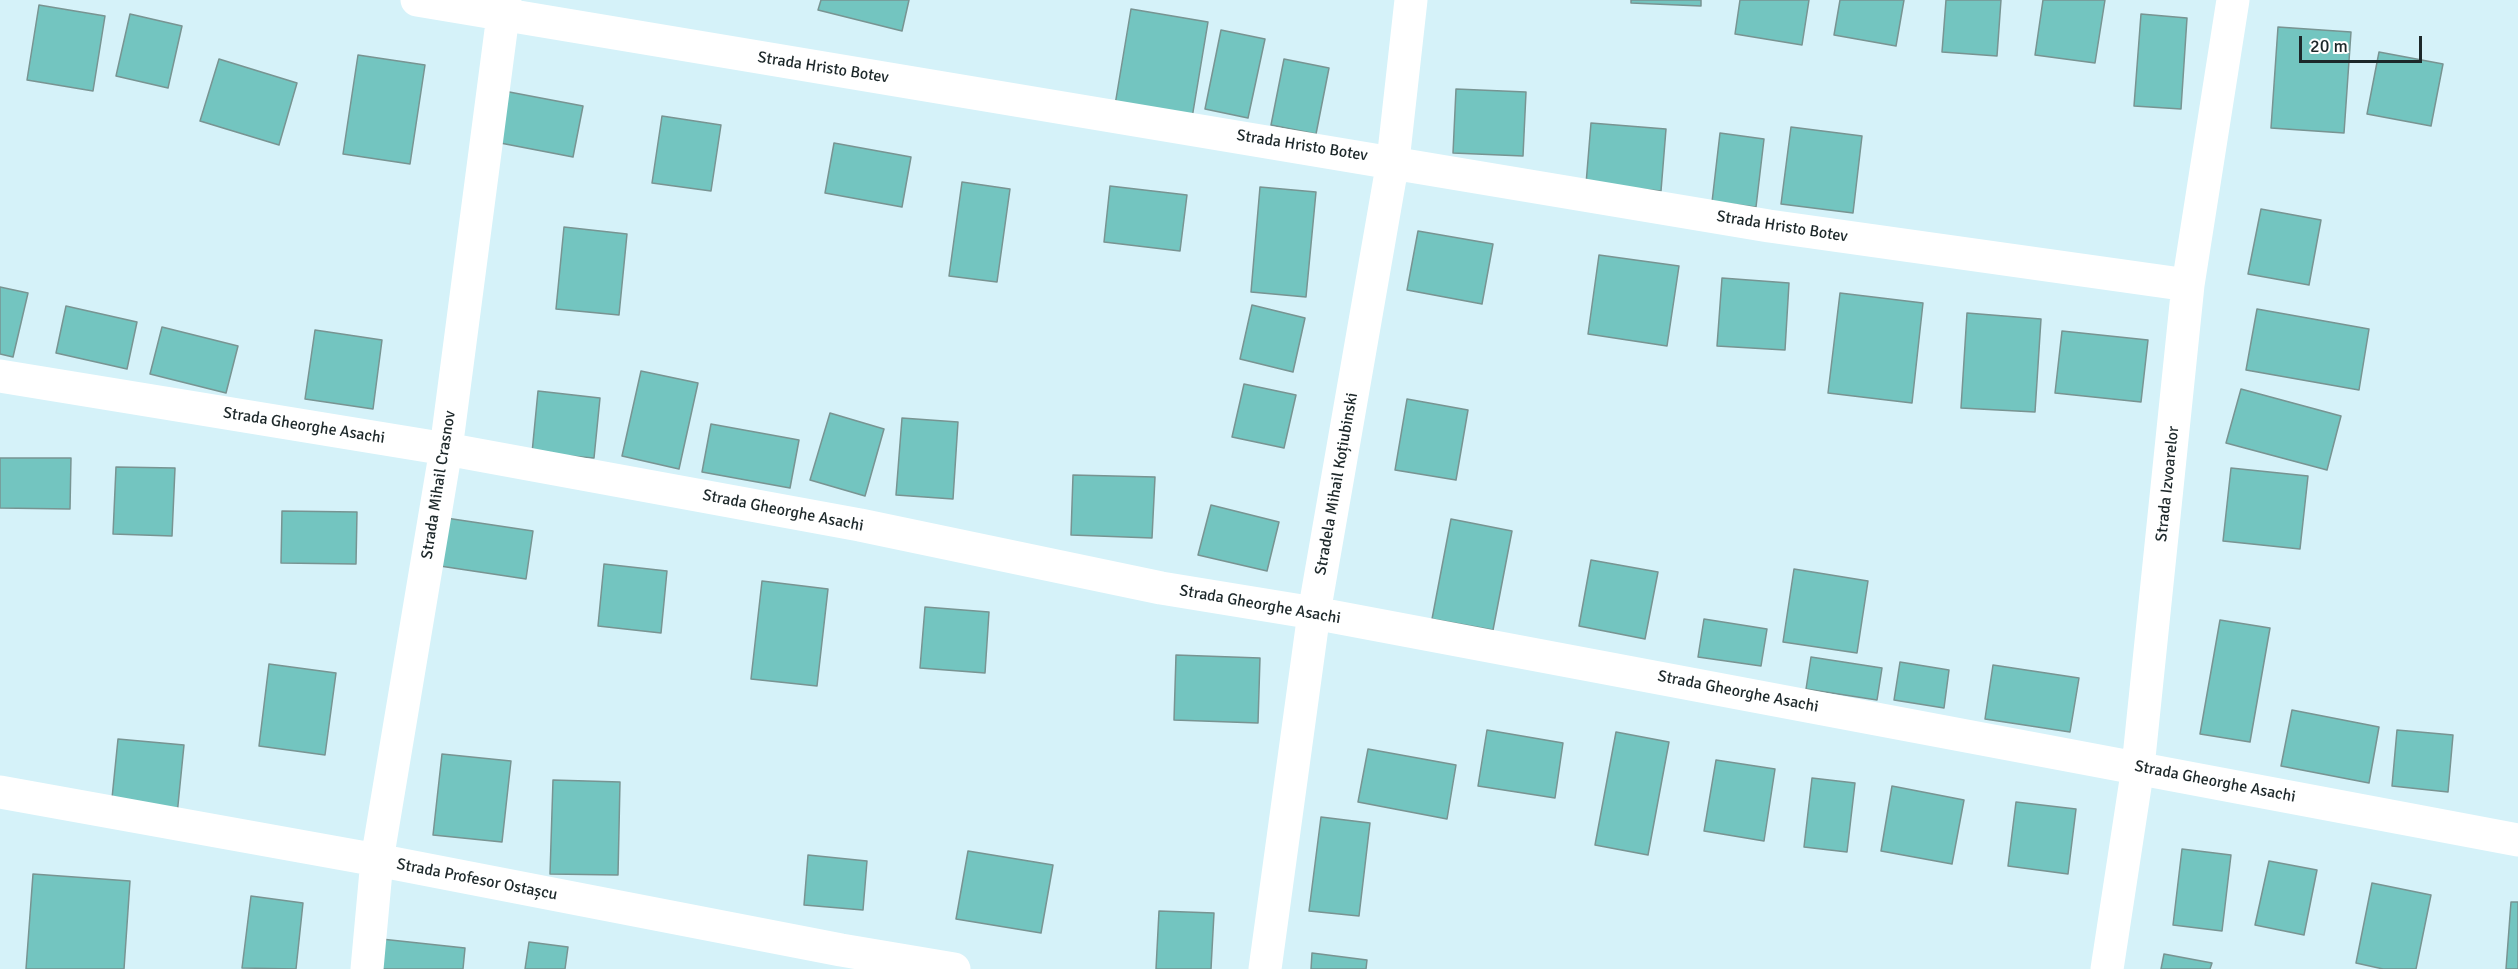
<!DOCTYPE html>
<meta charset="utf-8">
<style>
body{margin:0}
#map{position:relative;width:2518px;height:969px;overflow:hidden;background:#d5f2f9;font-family:Signika,sans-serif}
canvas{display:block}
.scale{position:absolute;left:2299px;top:36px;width:123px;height:27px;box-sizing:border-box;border:3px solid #1d282a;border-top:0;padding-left:8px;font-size:18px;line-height:21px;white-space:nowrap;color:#1d282a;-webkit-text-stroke:4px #fff;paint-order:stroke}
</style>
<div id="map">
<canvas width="2518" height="969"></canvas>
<div class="scale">20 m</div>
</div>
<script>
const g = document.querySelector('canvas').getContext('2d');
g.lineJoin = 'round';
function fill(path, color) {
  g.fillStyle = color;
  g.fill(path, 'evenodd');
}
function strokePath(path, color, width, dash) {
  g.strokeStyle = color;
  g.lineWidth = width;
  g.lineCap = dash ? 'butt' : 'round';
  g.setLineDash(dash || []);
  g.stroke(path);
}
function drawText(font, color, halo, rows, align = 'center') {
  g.font = font + ' Signika,sans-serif';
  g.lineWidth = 4.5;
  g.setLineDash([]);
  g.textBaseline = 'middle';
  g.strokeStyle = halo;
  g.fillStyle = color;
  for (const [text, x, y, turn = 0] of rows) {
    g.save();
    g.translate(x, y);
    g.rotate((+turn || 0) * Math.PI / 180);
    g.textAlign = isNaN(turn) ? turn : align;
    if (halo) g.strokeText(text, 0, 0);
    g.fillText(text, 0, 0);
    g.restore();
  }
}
const building = new Path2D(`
 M821 0H909L902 31 818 10Z
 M1631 0H1701V6L1631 3Z
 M1740 0H1809L1802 45 1735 34Z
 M1840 0H1904L1896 46 1834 35Z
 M1946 0H2001L1997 56 1942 52Z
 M2043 0H2105L2095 63 2035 55Z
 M39 5 105 16 93 91 27 80Z
 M1131 9 1208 22 1192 118 1115 105Z
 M130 14 182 26 168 88 116 76Z
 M2141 14 2187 18 2181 109 2134 106Z
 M2278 27 2351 32 2344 133 2271 128Z
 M1221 30 1265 39 1248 118 1205 109Z
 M2379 52 2443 64 2431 126 2367 114Z
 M358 55 425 65 410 164 343 154Z
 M219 59 297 83 279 145 200 121Z
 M1284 59 1329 68 1316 134 1271 125Z
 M1456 89 1526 92 1523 156 1453 153Z
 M504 91 583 106 573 157 495 142Z
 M662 116 721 125 711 191 652 183Z
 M1591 123 1666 129 1661 191 1586 184Z
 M1791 127 1862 136 1853 213 1781 204Z
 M1720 133 1764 139 1756 207 1712 202Z
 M834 143 911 157 902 207 825 193Z
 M962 182 1010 189 997 282 949 276Z
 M1110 186 1187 195 1180 251 1104 242Z
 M1260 187 1316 192 1306 297 1251 292Z
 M2261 209 2321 220 2309 285 2248 274Z
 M564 227 627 234 619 315 556 309Z
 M1418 231 1493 244 1482 304 1407 290Z
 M1599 255 1679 266 1667 346 1588 334Z
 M1722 278 1789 283 1785 350 1717 346Z
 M0 287 28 293 13 357 0 354Z
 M1840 293 1923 303 1912 403 1828 393Z
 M1252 305 1305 318 1293 372 1240 359Z
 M66 306 137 322 127 369 56 353Z
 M2257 309 2369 329 2359 390 2246 370Z
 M1967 313 2041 319 2035 412 1961 408Z
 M162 327 238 346 226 393 150 374Z
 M315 330 382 340 373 409 305 399Z
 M2062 331 2148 340 2141 402 2055 393Z
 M641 371 698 383 679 469 622 456Z
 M1244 384 1296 395 1284 448 1232 437Z
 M2241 389 2341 416 2327 470 2226 443Z
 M538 391 600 398 594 458 532 453Z
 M1407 399 1468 410 1456 480 1395 470Z
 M830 413 884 429 865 496 810 480Z
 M902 418 958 422 953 499 896 495Z
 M711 424 799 440 790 488 702 472Z
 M0 458H71L70 509 0 508Z
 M116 467 175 468 172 536 113 534Z
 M2231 468 2308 476 2300 549 2223 541Z
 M1073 475 1155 477 1152 538 1071 535Z
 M1211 505 1279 522 1267 571 1198 555Z
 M282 511 357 512 356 564 281 563Z
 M426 515 533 531 526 579 420 563Z
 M1451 519 1512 531 1493 630 1432 619Z
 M1591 560 1658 572 1645 639 1579 626Z
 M604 564 667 571 661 633 598 626Z
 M1794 569 1868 581 1857 653 1783 642Z
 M762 581 828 589 817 686 751 679Z
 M925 607 989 612 985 673 920 668Z
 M1704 619 1767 629 1761 666 1698 657Z
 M2220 620 2270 628 2250 742 2200 734Z
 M1176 655 1260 658 1258 723 1174 720Z
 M1811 657 1882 668 1877 700 1806 689Z
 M1900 662 1949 670 1944 708 1894 700Z
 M269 664 336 673 325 755 259 746Z
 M1993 665 2079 678 2070 732 1985 719Z
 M2292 710 2379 727 2369 783 2281 766Z
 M1487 730 1563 743 1555 798 1478 786Z
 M2397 730 2453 735 2448 792 2392 786Z
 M1616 732 1669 742 1648 855 1595 845Z
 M118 739 184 745 177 815 111 808Z
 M1368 749 1456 765 1447 819 1358 802Z
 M442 754 511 761 502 842 433 835Z
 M1716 760 1775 769 1764 841 1704 831Z
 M1812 778 1855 783 1847 852 1804 847Z
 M553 780 620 782 618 875 550 874Z
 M1892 786 1964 800 1952 864 1881 851Z
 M2016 802 2076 809 2068 874 2008 866Z
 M1321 817 1370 823 1359 916 1309 911Z
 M2182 849 2231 855 2222 931 2173 925Z
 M968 851 1053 865 1041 933 956 919Z
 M808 855 867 861 863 910 804 905Z
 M2269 861 2317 870 2304 935 2255 925Z
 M33 874 130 881 124 969H26Z
 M2372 883 2431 895 2416 969H2383L2356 963Z
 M251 896 303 903 296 969 242 968Z
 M2511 902H2518V969H2506Z
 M1159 911 1214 913 1211 969H1156Z
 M372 938 465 948 463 969H369Z
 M529 942 568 947 565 969H525Z
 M1312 953 1367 960 1366 969H1311Z
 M2164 954 2212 963 2210 969H2161Z`);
const minor = new Path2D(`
 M417 0 1769 226 2188 285
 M0 376 446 449 860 525 1161 588 1314 613 2518 840
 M0 792 377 860 841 950 954 969
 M367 969 377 860 446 449 505 0
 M1265 969 1314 613 1393 161 1411 0
 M2107 969 2138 767 2188 285 2233 0`);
const streetNames = [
 ["Strada Hristo Botev",823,68,9],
 ["Strada Hristo Botev",1302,146,9],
 ["Strada Hristo Botev",1782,227,9],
 ["Strada Gheorghe Asachi",304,426,9],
 ["Stradela Mihail Koțiubinski",1337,484,-80],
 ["Strada Izvoarelor",2168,484,-84],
 ["Strada Mihail Crasnov",439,485,-81],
 ["Strada Gheorghe Asachi",783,511,11],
 ["Strada Gheorghe Asachi",1260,605,10],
 ["Strada Gheorghe Asachi",1738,692,11],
 ["Strada Gheorghe Asachi",2215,782,11],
 ["Strada Profesor Ostașcu",477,880,11]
];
fill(building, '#73c5c0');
strokePath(building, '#789492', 1.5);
strokePath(minor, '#fff', 33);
drawText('16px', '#1d282a', '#fff', streetNames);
</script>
